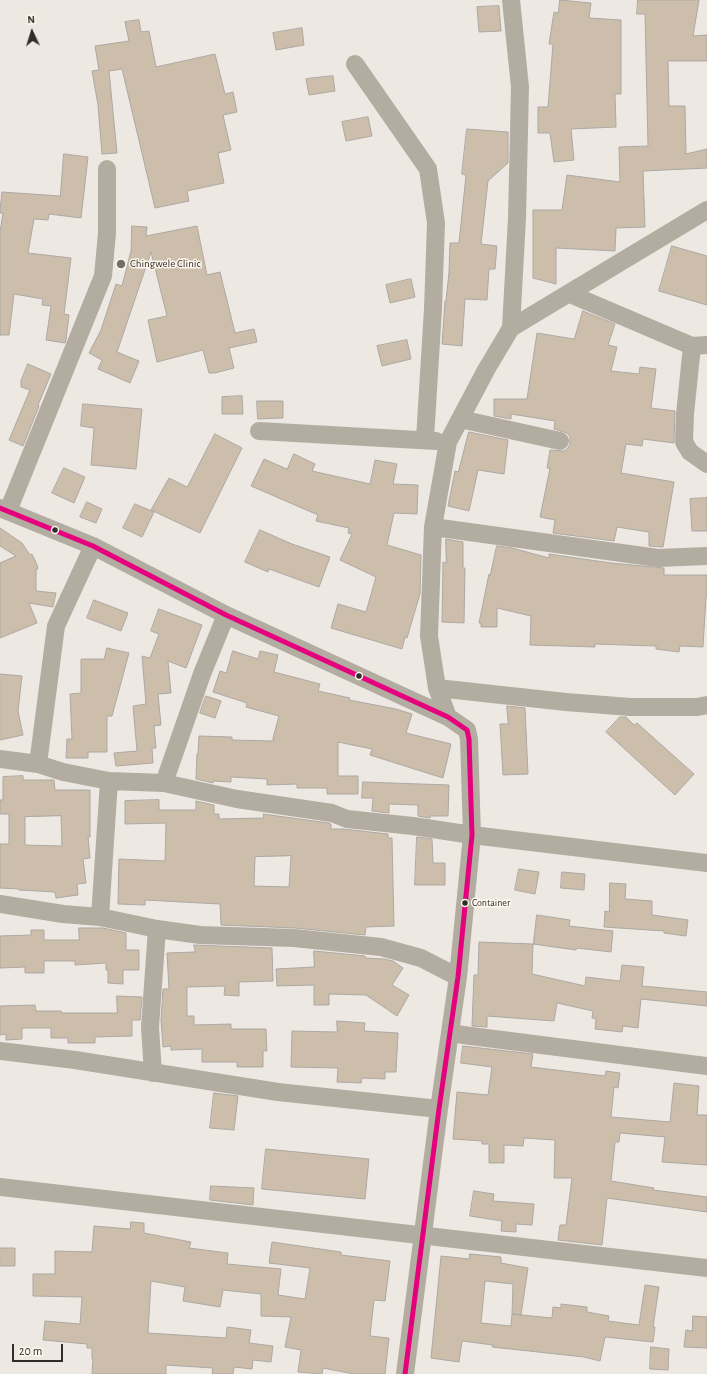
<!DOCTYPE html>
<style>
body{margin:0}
#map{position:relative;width:707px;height:1374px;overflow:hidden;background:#eee8e2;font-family:"Alegreya Sans",sans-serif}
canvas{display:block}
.north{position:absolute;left:12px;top:12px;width:40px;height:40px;-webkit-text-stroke:3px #fef7ee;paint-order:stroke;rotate:356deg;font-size:11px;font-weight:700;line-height:16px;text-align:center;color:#302c28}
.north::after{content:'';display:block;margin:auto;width:14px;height:18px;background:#302c28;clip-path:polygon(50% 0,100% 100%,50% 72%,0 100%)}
.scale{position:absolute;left:12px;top:1344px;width:51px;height:18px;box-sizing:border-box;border:2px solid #302c28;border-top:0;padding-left:5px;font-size:12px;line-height:14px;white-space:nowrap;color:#302c28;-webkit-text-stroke:3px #fef7ee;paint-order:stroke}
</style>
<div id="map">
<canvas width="707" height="1374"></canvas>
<div class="north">N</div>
<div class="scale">20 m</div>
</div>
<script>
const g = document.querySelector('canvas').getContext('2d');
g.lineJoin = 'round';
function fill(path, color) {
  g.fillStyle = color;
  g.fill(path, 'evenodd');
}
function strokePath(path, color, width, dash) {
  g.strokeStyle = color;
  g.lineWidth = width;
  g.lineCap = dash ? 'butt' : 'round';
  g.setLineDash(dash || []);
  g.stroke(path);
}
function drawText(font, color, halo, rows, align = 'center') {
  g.font = font + ' "Alegreya Sans",sans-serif';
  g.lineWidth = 3;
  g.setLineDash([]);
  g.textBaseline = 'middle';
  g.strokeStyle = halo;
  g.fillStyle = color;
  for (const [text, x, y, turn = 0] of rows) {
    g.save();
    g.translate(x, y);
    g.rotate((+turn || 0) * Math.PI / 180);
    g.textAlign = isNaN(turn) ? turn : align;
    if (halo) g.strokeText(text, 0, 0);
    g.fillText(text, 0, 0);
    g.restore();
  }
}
const building = new Path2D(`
 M560 0 591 3 589 18 621 20V94H615L616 127 571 129 574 160 554 162 550 133H538V107H548L553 44H549L554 12 558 13Z
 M638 0H699L693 36 707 35V61H668L669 106H685L686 154 707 149V168L643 171 645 227 616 228 615 251 556 248V284L533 278V210H562L567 175 620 182 619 147 648 146 645 14H637Z
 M499 6 501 31 479 32 477 7Z
 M139 20 141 32 149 31 156 67 215 54 225 94 233 92 237 112 223 115 231 150 218 153 224 183 187 191 189 201 155 208 122 69 109 71 117 153 102 154 98 105 92 71 99 70 95 46 129 41 125 22Z
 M302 28 304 45 276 50 273 33Z
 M333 76 335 91 309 95 306 79Z
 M368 117 372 136 346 141 342 122Z
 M467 129 508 132V163L488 181 481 244 497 246 495 269H489L487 300 465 299 462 346 442 344 445 301H446L449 272 450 243H459L466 175 462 174Z
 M64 154 88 157 81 218 49 214 48 220 34 219 28 253 71 258 64 314 69 315 66 340 65 343 46 340 51 306 42 305 43 299 14 294 9 335H0V232L3 213H0V210L2 192 60 196Z
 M132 226 147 227 146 236 197 226 207 275 220 272 235 333 254 329 257 342 229 348 234 368 215 373H209L203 350 157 362 148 320 167 316 151 252 117 352 139 361 130 383 98 369 102 360 89 353 101 330 116 284 122 286 131 251Z
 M672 246 707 256V305L659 291Z
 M411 279 415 297 390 303 386 285Z
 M583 311 615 324 608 345 617 347 611 371 639 374 640 367 656 369 651 408 675 411 674 443 643 439 642 446 626 444 621 473 674 482 663 547 649 546V532L617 527 614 541 553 533 555 520 540 517 550 468H547L550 450 564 451 568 448 570 444V437L567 433 554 429 555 421 511 414V419L494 416V399H527L537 333 574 339Z
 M407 340 411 359 382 366 377 346Z
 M28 364 51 374 38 405 39 406 23 446 9 440 30 390 21 387V381Z
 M242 396 243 414H222V397Z
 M257 401H283V418L258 419Z
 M83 404 142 409 136 469 91 465 94 428 81 426Z
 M469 432 508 440 504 474 478 470 469 511 448 506 455 471 458 472Z
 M215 434 242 448 200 533 151 510 169 478 187 487Z
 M294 454 315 464 312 471 370 484 375 460 397 464 393 484 418 485 417 514 394 513 387 545 421 555 420 594 407 638 405 637 402 649 331 628 338 604 366 612 376 577 340 560 352 534 348 533 349 528 316 521 318 515 251 486 264 459 287 469Z
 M64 468 85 477 74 503 52 493Z
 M707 498V531H692L690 499Z
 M87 502 102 509 96 523 80 517Z
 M135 504 154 512 142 537 123 528Z
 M0 528 22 543 30 555 32 554 38 567 37 568 38 569H36V591L56 593 53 607 29 603 37 623 0 638V563L16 556 0 546Z
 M260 530 292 544 330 557 319 587 269 569 268 572 245 562Z
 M446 539 463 542V568H465L464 623 442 622 443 562 446 563Z
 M497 546 512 548 549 558V554L611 563 664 568V575H707V597H706L703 647 680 646 679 652 656 649V646L595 644V647L530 645 531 616 497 608V627H481V623H479L489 574 490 575Z
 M94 600 128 613 121 631 87 618Z
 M159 609 202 625 186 668 168 661 171 693 158 694 161 725 154 726 156 748H152L153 763 116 766 114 753 137 751 133 706 146 704 142 656 150 658 159 634 151 631Z
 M107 648 129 653 112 716H107V752H88V758H66L67 739H72L70 694 81 693V659H104Z
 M233 651 258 659 260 651 278 655 274 672 320 684 318 691 350 698 349 700 396 709 412 714 406 733 451 744 443 778 370 755 372 749 338 742V776H358V794H327V788H297V784L267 785V779L231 777V782L213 781V783L196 779 197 754H198L199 736 232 737V740L272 741 273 739H275L273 738 279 716 246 707 247 703 213 692 220 671 226 673Z
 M0 674 22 676 18 711 23 735 0 740Z
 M206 696 221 701 215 718 200 713Z
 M507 706 525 708 528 774 503 775 500 724H508Z
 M620 717H626L634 725 637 723 694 774 675 795 606 732Z
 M23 776V780H54L55 790H90V837H88L90 858 83 859 86 883 77 884 78 895 56 898 55 892 19 890V889L0 888V844H9V814H0V800H3V777ZM61 816 62 846 25 845V817Z
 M363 782 449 785 448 816H430V818L418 816V805L389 804V813L372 811 373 798H362Z
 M159 800V810H196V801L214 805V814H219V819L264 818 263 814 329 823 331 824V829H343L388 834V838H392L394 926 366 927 365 935 295 928 221 925 220 904 145 900V905L118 904 119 859 165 861 166 823 125 824V801ZM291 856 289 887 254 886 255 857Z
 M417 837 432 839 433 863H445V885H415Z
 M519 869 539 872 535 894 515 890Z
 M562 872 585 874 584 890 561 888Z
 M610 883 626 884 625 899 652 901V915L688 920 686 936 664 933V931L604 927 605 911 609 912Z
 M537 915 570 920 569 926 613 931 611 952 577 948 576 950 533 944 532 974 585 986 586 977 620 981 622 965 644 967 642 986 707 992V1006L641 999 638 1028 623 1026 622 1032 595 1029 596 1019 592 1018 593 1011 557 1003 554 1021 487 1016V1027L472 1026 474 975H478L479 942 533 944Z
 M79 928H103L126 933V950H139V970H123V984L108 983V970H106V963L75 965V961H44V973H25V967L0 968V936L31 935V930H44V940H79Z
 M194 945 272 948 273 981 239 982V996L224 995 225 986 187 987V1016H194V1025L231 1024V1029H266L267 1051H263V1067H237V1062H202V1049L171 1050V1046L163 1047 161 1020 163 989H169L167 953 195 952Z
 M314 951 365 956V958L384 959 393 961 403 968 392 985 409 995 397 1016 366 995 329 994V1005H314V985L277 986 276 969 314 967Z
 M117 996 142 997 140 1020H132V1036L95 1037V1043H68V1038H51V1028H22V1039L6 1040V1034L0 1035V1006L35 1005 36 1011H61L62 1013H117Z
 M337 1021 365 1023 364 1031 398 1033 396 1072H385V1079L362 1078 361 1083 337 1082 338 1068 291 1067 292 1031 337 1032Z
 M463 1046 533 1054 531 1067 605 1076 606 1071 620 1073 618 1088 614 1087 611 1117 670 1122 674 1083 699 1086 697 1115H707V1165L662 1162 665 1137 620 1133 619 1142H615L611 1181 654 1188 653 1190 707 1197V1212L607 1198 602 1245 558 1240 560 1225H566L572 1178H554L555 1140 524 1138 523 1146 504 1145V1163H489V1144H482V1141L453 1139 457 1092 488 1095 492 1067 461 1063Z
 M214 1093 238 1096 234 1130 210 1128Z
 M266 1149 369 1159 365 1199 262 1189Z
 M211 1186 254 1188 253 1205 210 1200Z
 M474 1191 494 1194 493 1201 534 1204 532 1225 516 1224V1232L501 1231 502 1221 470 1216Z
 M131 1222 144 1223V1233L191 1242 189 1248 228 1253 227 1264 281 1269 278 1295 305 1299 310 1268 269 1263 272 1242 341 1252V1255L390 1261 385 1301 374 1300 370 1336 389 1338 385 1374H354L323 1368 322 1374 298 1372 301 1350 285 1347 291 1317 261 1316V1294L223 1290 220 1307 183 1301 185 1287 151 1281 148 1333 226 1338 227 1327 251 1330 249 1343 273 1346 271 1362 253 1360 252 1369 234 1367 233 1374H212L213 1368 166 1365V1374H92L93 1359H92V1348H87V1344L43 1340 45 1321 80 1324 82 1297 33 1296V1274H55V1251L92 1252 94 1226 130 1229Z
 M0 1248H15V1266H0Z
 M470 1254 501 1257V1263L528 1268 521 1315 512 1314 513 1284 485 1281 481 1323 511 1326 512 1314 552 1318 553 1307 561 1308V1304L587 1307V1312L609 1316 608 1321 639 1325 645 1285 659 1287 653 1327H655L653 1342 605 1337 600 1361 584 1357 492 1347 493 1345 462 1341 459 1362 431 1358 441 1256 469 1259Z
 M693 1316 707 1317V1348L684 1347 686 1330 692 1331Z
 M651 1347 669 1349 668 1370 650 1369Z`);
const minor = new Path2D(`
 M511 0 520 87 517 218 511 328
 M355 64 428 169 436 223 433 309 425 439
 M570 294 692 346 707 345
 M692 346 685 414 684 442 690 452 707 464
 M460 419 560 441
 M259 431 436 441
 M0 508 93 546 226 615 448 717 467 730 469 739 472 835 458 977 439 1109 405 1374
 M8 511 103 276 107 233V169
 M433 527 658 558 707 556
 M437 688 566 702 630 707H697L707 705
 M448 717 437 688 429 636 433 527 448 442 486 370 511 328 707 210
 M0 759 38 764 63 772 109 781 164 783 237 799 332 813 347 819 413 826 472 835 707 863
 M38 764 56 626 93 546
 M164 783 202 674 226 615
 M0 904 63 914 100 917 157 929 200 935 294 938 381 947 421 958 458 977
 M100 917 109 781
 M450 1032 463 1035 707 1066
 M0 1051 75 1060 278 1092 439 1109
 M153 1073 150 1027 157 929
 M0 1187 707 1268`);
const bus1 = new Path2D(`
 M0 508 93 546 226 615 448 717 467 730 469 739 472 835 458 977 439 1109 405 1374`);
const markers = [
 [121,264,5,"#726e69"],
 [55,530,3.5,"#302c28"],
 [359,676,3.5,"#302c28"],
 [465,903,3.5,"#302c28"]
];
const busNames = [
 ["Container",472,903]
];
const poiNames = [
 ["Chingwele Clinic",130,264]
];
fill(building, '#ccbeaa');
strokePath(building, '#aca8a3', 1);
strokePath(minor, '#b3aca1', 18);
strokePath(bus1, '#e5007d', 5);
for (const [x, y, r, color] of markers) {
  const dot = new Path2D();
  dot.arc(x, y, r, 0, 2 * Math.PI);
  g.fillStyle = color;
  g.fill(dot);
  strokePath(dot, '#fef7ee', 1.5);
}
drawText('10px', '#302c28', '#fef7ee', busNames, 'left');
drawText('11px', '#302c28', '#fef7ee', poiNames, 'left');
</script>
